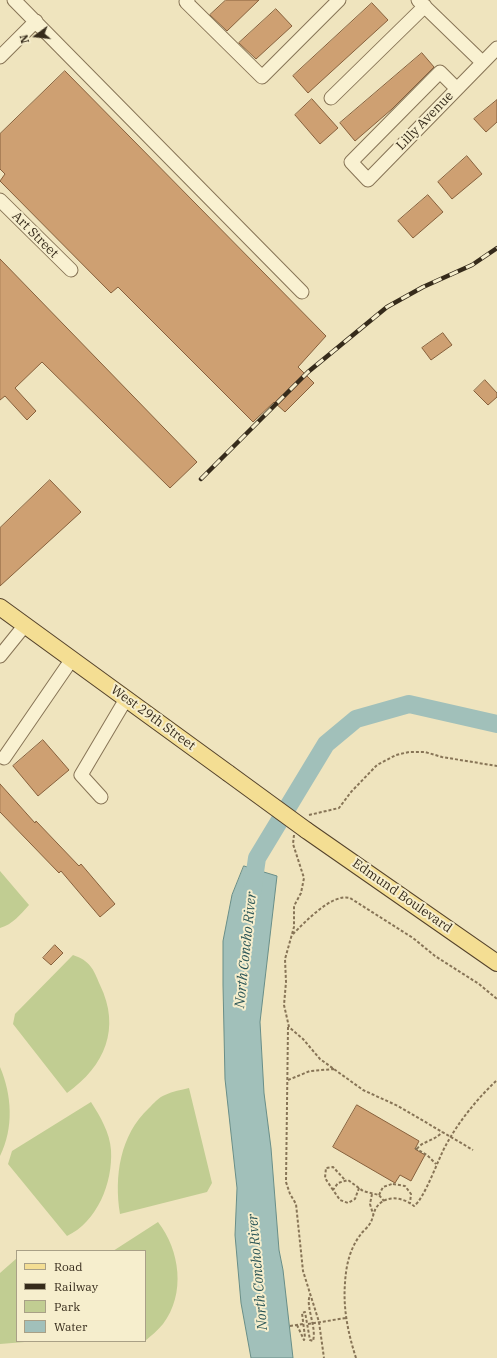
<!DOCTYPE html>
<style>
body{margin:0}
#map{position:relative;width:497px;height:1358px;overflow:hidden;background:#efe4be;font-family:"IBM Plex Serif",serif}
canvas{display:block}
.legend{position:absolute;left:16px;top:1250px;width:130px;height:92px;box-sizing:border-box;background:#f6eecd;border:1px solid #a9a086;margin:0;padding:5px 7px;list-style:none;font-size:12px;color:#362b1b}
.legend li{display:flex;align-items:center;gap:8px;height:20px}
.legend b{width:20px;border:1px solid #a9a086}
.north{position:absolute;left:16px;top:16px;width:40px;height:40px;-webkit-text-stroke:3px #f6eecd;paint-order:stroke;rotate:255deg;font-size:11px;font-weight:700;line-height:16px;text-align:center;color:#362b1b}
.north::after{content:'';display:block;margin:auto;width:14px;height:18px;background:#362b1b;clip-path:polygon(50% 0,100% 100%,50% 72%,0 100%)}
</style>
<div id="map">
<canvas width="497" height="1358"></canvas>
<ul class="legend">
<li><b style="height:5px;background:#f4de93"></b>Road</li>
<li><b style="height:5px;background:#362b1b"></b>Railway</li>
<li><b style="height:11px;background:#c1cd92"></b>Park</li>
<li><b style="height:11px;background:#a1c0ba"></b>Water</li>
</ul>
<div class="north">N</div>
</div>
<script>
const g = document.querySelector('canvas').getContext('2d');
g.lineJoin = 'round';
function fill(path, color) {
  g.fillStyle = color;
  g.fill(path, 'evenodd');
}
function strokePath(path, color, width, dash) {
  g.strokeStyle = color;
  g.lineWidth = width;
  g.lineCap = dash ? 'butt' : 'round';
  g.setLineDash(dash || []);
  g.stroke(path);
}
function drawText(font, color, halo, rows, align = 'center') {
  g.font = font + ' "IBM Plex Serif",serif';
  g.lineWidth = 4;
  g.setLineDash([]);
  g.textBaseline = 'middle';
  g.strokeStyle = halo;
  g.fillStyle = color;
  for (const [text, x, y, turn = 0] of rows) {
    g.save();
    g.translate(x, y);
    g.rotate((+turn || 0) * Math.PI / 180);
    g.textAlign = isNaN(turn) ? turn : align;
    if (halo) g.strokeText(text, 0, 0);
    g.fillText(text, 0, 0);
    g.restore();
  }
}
const green = new Path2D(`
 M0 871 29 905C20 915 13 924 0 928Z
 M73 955C90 961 93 968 100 985 121 1028 105 1066 67 1093L13 1024 15 1014Z
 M0 1067C12 1095 14 1128 0 1156Z
 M189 1088 212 1183 207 1192 120 1214C114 1176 120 1135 149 1108 153 1104 159 1097 165 1095 173 1091 181 1090 189 1088Z
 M91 1102C100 1116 110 1133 111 1150 113 1183 97 1222 67 1236L8 1164 12 1151Z
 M158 1222C180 1250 186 1294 163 1324 158 1330 151 1336 145 1341V1251H113Z
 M17 1258V1341H37L0 1344V1273Z`);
const water = new Path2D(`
 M244 866 277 876 260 1022 264 1093 271 1148 279 1250 283 1270 293 1358H251L241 1303 235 1235 237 1188 225 1079 223 985V941L232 895Z`);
const river = new Path2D(`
 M252 893 257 858 326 744 356 719 409 704 497 724`);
const building = new Path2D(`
 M226 0H259L227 31 210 15Z
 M372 3 388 20 308 93 293 76Z
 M276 9 292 26 256 59 239 43Z
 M422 53 434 67 392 109 355 141 340 123Z
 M65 71 326 336 298 367 314 383 285 412 274 402 253 422 118 287 111 293 0 181 5 174 0 169V134Z
 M312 99 338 128 320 144 295 115Z
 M497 100V122L486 132 474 119Z
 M467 156 482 174 452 199 438 182Z
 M428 195 443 212 413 238 398 221Z
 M0 259 197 462 170 488 42 362 15 388 36 411 27 420 5 396 0 400Z
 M443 333 452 345 431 360 422 348Z
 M485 380 497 393V397L488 405 474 391Z
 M50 480 81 512 0 586V528Z
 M43 740 69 770 38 796 13 766Z
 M0 784 35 823 36 821 79 866 81 864 115 904 100 917 61 871 59 873 0 812Z
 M55 945 63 953 51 965 43 958Z
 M357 1105 419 1141 415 1149 425 1155 411 1181 400 1175 395 1183 333 1147Z`);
const path = new Path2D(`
 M309 815 339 808 351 792 377 765 396 755 409 752H425L442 757 497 766
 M294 835 293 844 304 878 301 893 294 906V927L285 959 286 982 284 1005 289 1027 303 1039 320 1059 363 1090 398 1106 473 1150
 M293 934C305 922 332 893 350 898L413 938 435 956 479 984 497 999
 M288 1027 286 1182 290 1194 296 1204 303 1271 319 1322 324 1358
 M288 1080 310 1071 334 1069
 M415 1148 427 1155 436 1164
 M417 1149C422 1141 435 1141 442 1132
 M393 1184 405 1186 411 1194 410 1203
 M359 1188 355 1199 348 1203 340 1200 333 1190 338 1183 348 1180 363 1191 379 1195 384 1201
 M333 1190 325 1178 326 1168 333 1167 345 1180
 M372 1194 370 1204 373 1214
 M379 1195 383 1187 392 1184
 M308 1324 346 1318
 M297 1325 304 1340 305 1337 302 1313 305 1312 310 1340 313 1341C317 1327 305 1306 310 1295
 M290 1326 303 1324
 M356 1358C348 1333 343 1309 345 1283 346 1265 350 1248 361 1234 363 1231 367 1228 369 1225 373 1220 373 1213 376 1208 385 1194 403 1197 414 1206 425 1198 438 1159 446 1145 459 1121 477 1099 497 1080`);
const minor = new Path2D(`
 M14 0 302 292
 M188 0 186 2 262 77 339 0
 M418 0 482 62
 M0 57 36 21
 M457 89 440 72 351 162 368 180 497 48
 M331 98 425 6
 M0 200 71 270
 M0 656 25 625
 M4 758 72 659
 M101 797 81 775 126 699`);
const major = new Path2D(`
 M0 607 228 773
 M306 830 497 963`);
const rail = new Path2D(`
 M201 479 308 372 387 307 423 287 472 265 497 248`);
const majorBridge = new Path2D(`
 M228 773 306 830`);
const streetNames = [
 ["Lilly Avenue",425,121,-46],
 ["Art Street",35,235,45],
 ["West 29th Street",153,718,36],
 ["Edmund Boulevard",402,896,35]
];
const waterNames = [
 ["North Concho River",246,950,-84],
 ["North Concho River",258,1272,-95]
];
fill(green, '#c1cd92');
fill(water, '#a1c0ba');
strokePath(water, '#698e88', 1);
strokePath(river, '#a1c0ba', 18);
fill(building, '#cea072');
strokePath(building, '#87603c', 1);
strokePath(minor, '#877456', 15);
strokePath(major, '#54422b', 18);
strokePath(path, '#877456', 2, [3, 2]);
strokePath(minor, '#f9f1d1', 13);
strokePath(major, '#f4de93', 16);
strokePath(rail, '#362b1b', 4.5);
strokePath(rail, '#f6eecd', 3, [9]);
strokePath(majorBridge, '#54422b', 18, []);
strokePath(majorBridge, '#f4de93', 16);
drawText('13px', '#362b1b', '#f6eecd', streetNames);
drawText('italic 14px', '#2a5556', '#f6eecd', waterNames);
</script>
